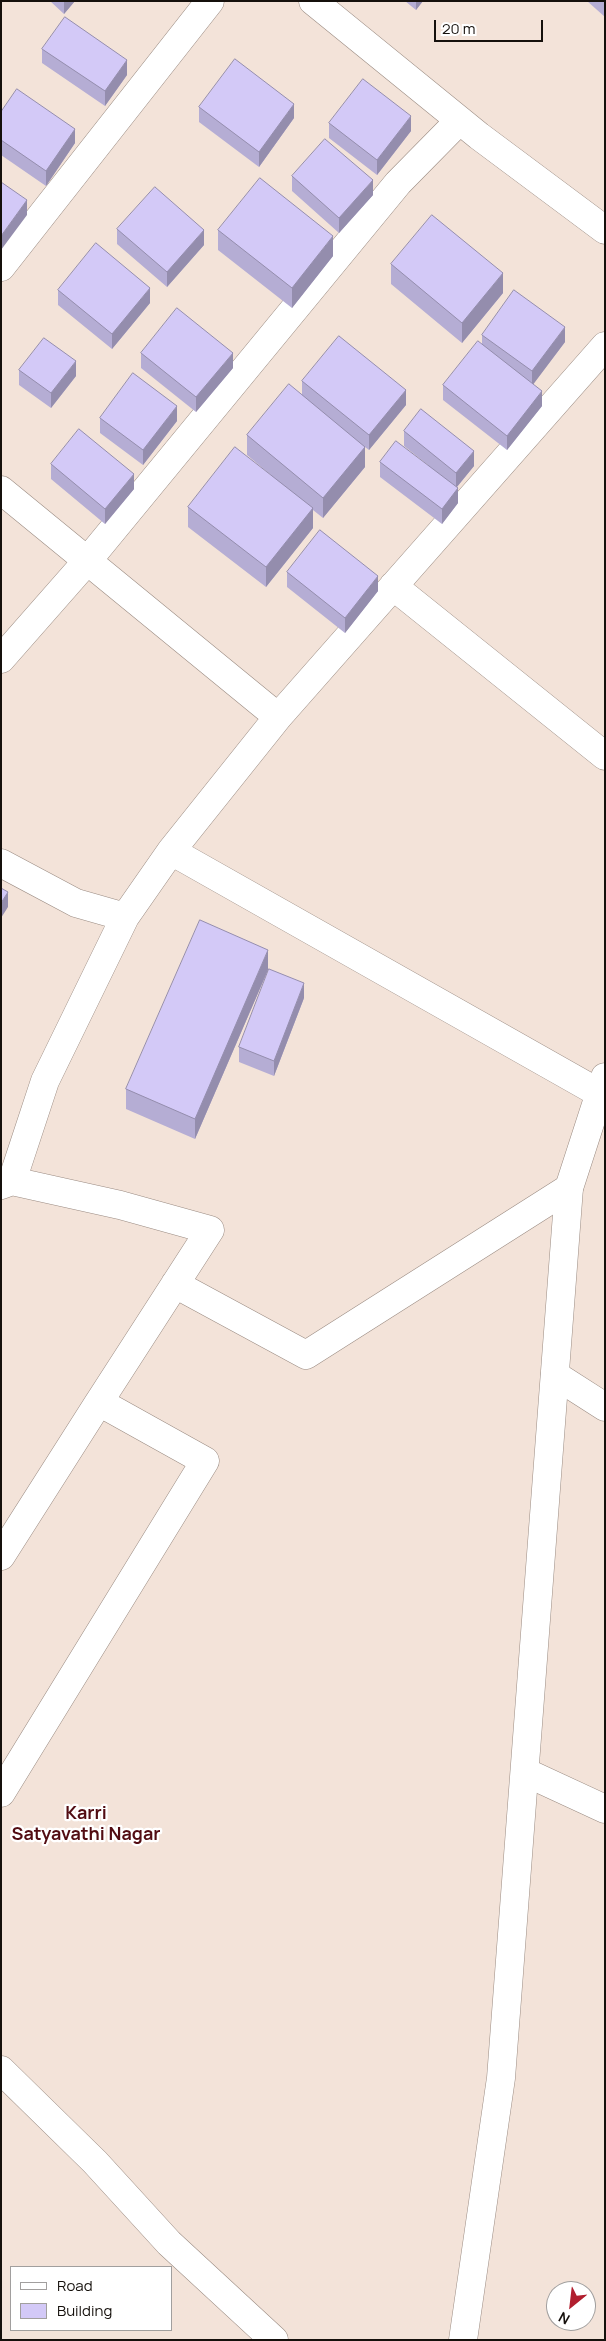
<!DOCTYPE html>
<style>
body{margin:0}
#map{position:relative;width:606px;height:2341px;overflow:hidden;background:#f3e3d9;font-family:Manrope,sans-serif}
canvas{display:block}
.frame{position:absolute;inset:0;border:2px solid #15100c;pointer-events:none}
.legend{position:absolute;left:10px;top:2266px;width:162px;height:65px;box-sizing:border-box;background:#fff;border:1px solid #a19f9e;margin:0;padding:6px 9px;list-style:none;font-size:15px;color:#15100c}
.legend li{display:flex;align-items:center;gap:10px;height:25px}
.legend b{width:25px;border:1px solid #a19f9e}
.north{position:absolute;left:546px;top:2281px;width:50px;height:50px;box-sizing:border-box;background:#fff;border:1px solid #a19f9e;border-radius:50%;rotate:209deg;font-size:14px;font-weight:700;line-height:20px;text-align:center;color:#15100c}
.north::after{content:'';display:block;margin:auto;width:18px;height:22px;background:#b11e2e;clip-path:polygon(50% 0,100% 100%,50% 72%,0 100%)}
.scale{position:absolute;left:434px;top:20px;width:109px;height:22px;box-sizing:border-box;border:2px solid #15100c;border-top:0;padding-left:6px;font-size:15px;line-height:18px;white-space:nowrap;color:#15100c;-webkit-text-stroke:4px #fff;paint-order:stroke}
</style>
<div id="map">
<canvas width="606" height="2341"></canvas>
<div class="frame"></div>
<ul class="legend">
<li><b style="height:6px;background:#fff"></b>Road</li>
<li><b style="height:14px;background:#d3c9f7"></b>Building</li>
</ul>
<div class="north">N</div>
<div class="scale">20 m</div>
</div>
<script>
const g = document.querySelector('canvas').getContext('2d');
g.lineJoin = 'round';
function strokePath(path, color, width, dash) {
  g.strokeStyle = color;
  g.lineWidth = width;
  g.lineCap = dash ? 'butt' : 'round';
  g.setLineDash(dash || []);
  g.stroke(path);
}
function fill(path, color) {
  g.fillStyle = color;
  g.fill(path, 'evenodd');
}
function drawText(font, color, halo, rows, align = 'center') {
  g.font = font + ' Manrope,sans-serif';
  g.lineWidth = 4.5;
  g.setLineDash([]);
  g.textBaseline = 'middle';
  g.strokeStyle = halo;
  g.fillStyle = color;
  for (const [text, x, y, turn = 0] of rows) {
    g.save();
    g.translate(x, y);
    g.rotate((+turn || 0) * Math.PI / 180);
    g.textAlign = isNaN(turn) ? turn : align;
    if (halo) g.strokeText(text, 0, 0);
    g.fillText(text, 0, 0);
    g.restore();
  }
}
const minor = new Path2D(`
 M313 1 479 136 605 230
 M1 267 210 1
 M1 490 278 717
 M393 586 605 756
 M1 659 88 560 398 183 459 121
 M171 851 599 1093
 M1 863 76 903 125 917
 M12 1181 45 1081 125 917 171 851 278 717 605 346
 M1 1185 12 1181 120 1205 210 1230 99 1402 205 1461 1 1793
 M175 1284 306 1355 569 1188
 M555 1375 605 1407
 M1 1556 99 1402
 M525 1772 605 1809
 M1 2070 95 2162 169 2243 274 2340`);
const tertiary = new Path2D(`
 M463 2340 501 2078 569 1188 605 1077`);
const wall = new Path2D(`
 M50 1H75L64 14Z
 M405 1H423L416 10Z
 M587 1H605V17Z
 M42 49 127 75 105 106 42 63Z
 M199 107 294 118 259 167 199 122Z
 M1 112 75 143 46 186 1 155Z
 M329 123 411 131 377 175 329 138Z
 M292 176 373 195 339 233 292 191Z
 M117 229 204 245 167 287 117 244Z
 M218 230 333 256 292 308 218 250Z
 M391 264 503 293 462 343 391 284Z
 M58 290 150 303 112 349 58 305Z
 M482 335 565 342 533 384 542 406 507 450 443 400V385L482 344Z
 M141 353 233 368 196 412 141 368Z
 M19 370 76 376 51 408 19 385Z
 M302 381 406 405 369 450 365 447V467L323 518 313 510V528L266 587 188 527V507L272 476 247 455V435L302 395Z
 M100 418 177 421 143 465 100 433Z
 M404 431 474 466 457 487 458 503 442 524 380 477V462L428 465 404 446Z
 M51 464 134 489 105 524 51 479Z
 M287 572 378 591 345 633 287 587Z
 M268 970 195 1139 126 1109V1089Z
 M304 998 274 1076 239 1062V1047Z`);
const shadedWall = new Path2D(`
 M64 1H75L64 14Z
 M416 1H423L416 10Z
 M127 60V75L105 106V91Z
 M294 104V118L259 167V152Z
 M411 116V131L377 175V160Z
 M75 129V143L46 186V171Z
 M373 180V195L339 233V218Z
 M27 200V215L1 250V236Z
 M204 230V245L167 287V272Z
 M333 236V256L292 308V288Z
 M503 273V293L462 343V323Z
 M150 288V303L112 349V334Z
 M565 327V342L532 386V371Z
 M233 353V368L196 412V397Z
 M76 361V376L51 408V393Z
 M406 390V405L369 450V435Z
 M542 391V406L507 450V436Z
 M177 406V421L143 465V450Z
 M365 447V467L323 518V498Z
 M474 451V466L456 488V473Z
 M134 474V489L105 524V509Z
 M458 488V503L442 524V509Z
 M313 508V528L266 587V567Z
 M378 576V591L345 633V618Z
 M8 892V907L1 918V903Z
 M268 950V970L195 1139V1119Z
 M304 983V998L274 1076V1061Z
 M2 1082V1101L1 1103V1083Z`);
const building = new Path2D(`
 M65 17 127 60 105 91 42 49Z
 M235 59 294 104 259 152 199 107Z
 M363 79 411 116 377 160 329 123Z
 M17 89 75 129 46 171 1 140V112Z
 M325 139 373 180 339 218 292 176Z
 M260 178 333 236 292 288 218 230Z
 M1 182 27 200 1 236Z
 M155 187 204 230 167 272 117 229Z
 M432 215 503 273 462 323 391 264Z
 M96 243 150 288 112 334 58 290Z
 M514 290 565 327 532 371 482 335Z
 M177 308 233 353 196 397 141 353Z
 M339 336 406 390 369 435 302 381Z
 M44 338 76 361 51 393 19 370Z
 M478 341 542 391 507 436 443 385Z
 M133 373 177 406 143 450 100 418Z
 M289 384 365 447 323 498 247 435Z
 M421 409 474 451 456 473 404 431Z
 M79 429 134 474 105 509 51 464Z
 M396 441 458 488 442 509 380 462Z
 M235 447 313 508 266 567 188 507Z
 M320 530 378 576 345 618 287 572Z
 M1 888 8 892 1 903Z
 M200 920 268 950 195 1119 126 1089Z
 M269 969 304 983 274 1061 239 1047Z`);
const districtNames = [
 ["Karri",86,1814],
 ["Satyavathi Nagar",86,1835]
];
strokePath(minor, '#9a8b82', 29);
strokePath(tertiary, '#9a8b82', 29);
strokePath(minor, '#fff', 28);
strokePath(tertiary, '#fff', 28);
fill(wall, '#b5add4');
fill(shadedWall, '#948dad');
fill(building, '#d3c9f7');
strokePath(building, '#948dad', 1);
drawText('bold 18px', '#520c12', '#fff', districtNames);
</script>
